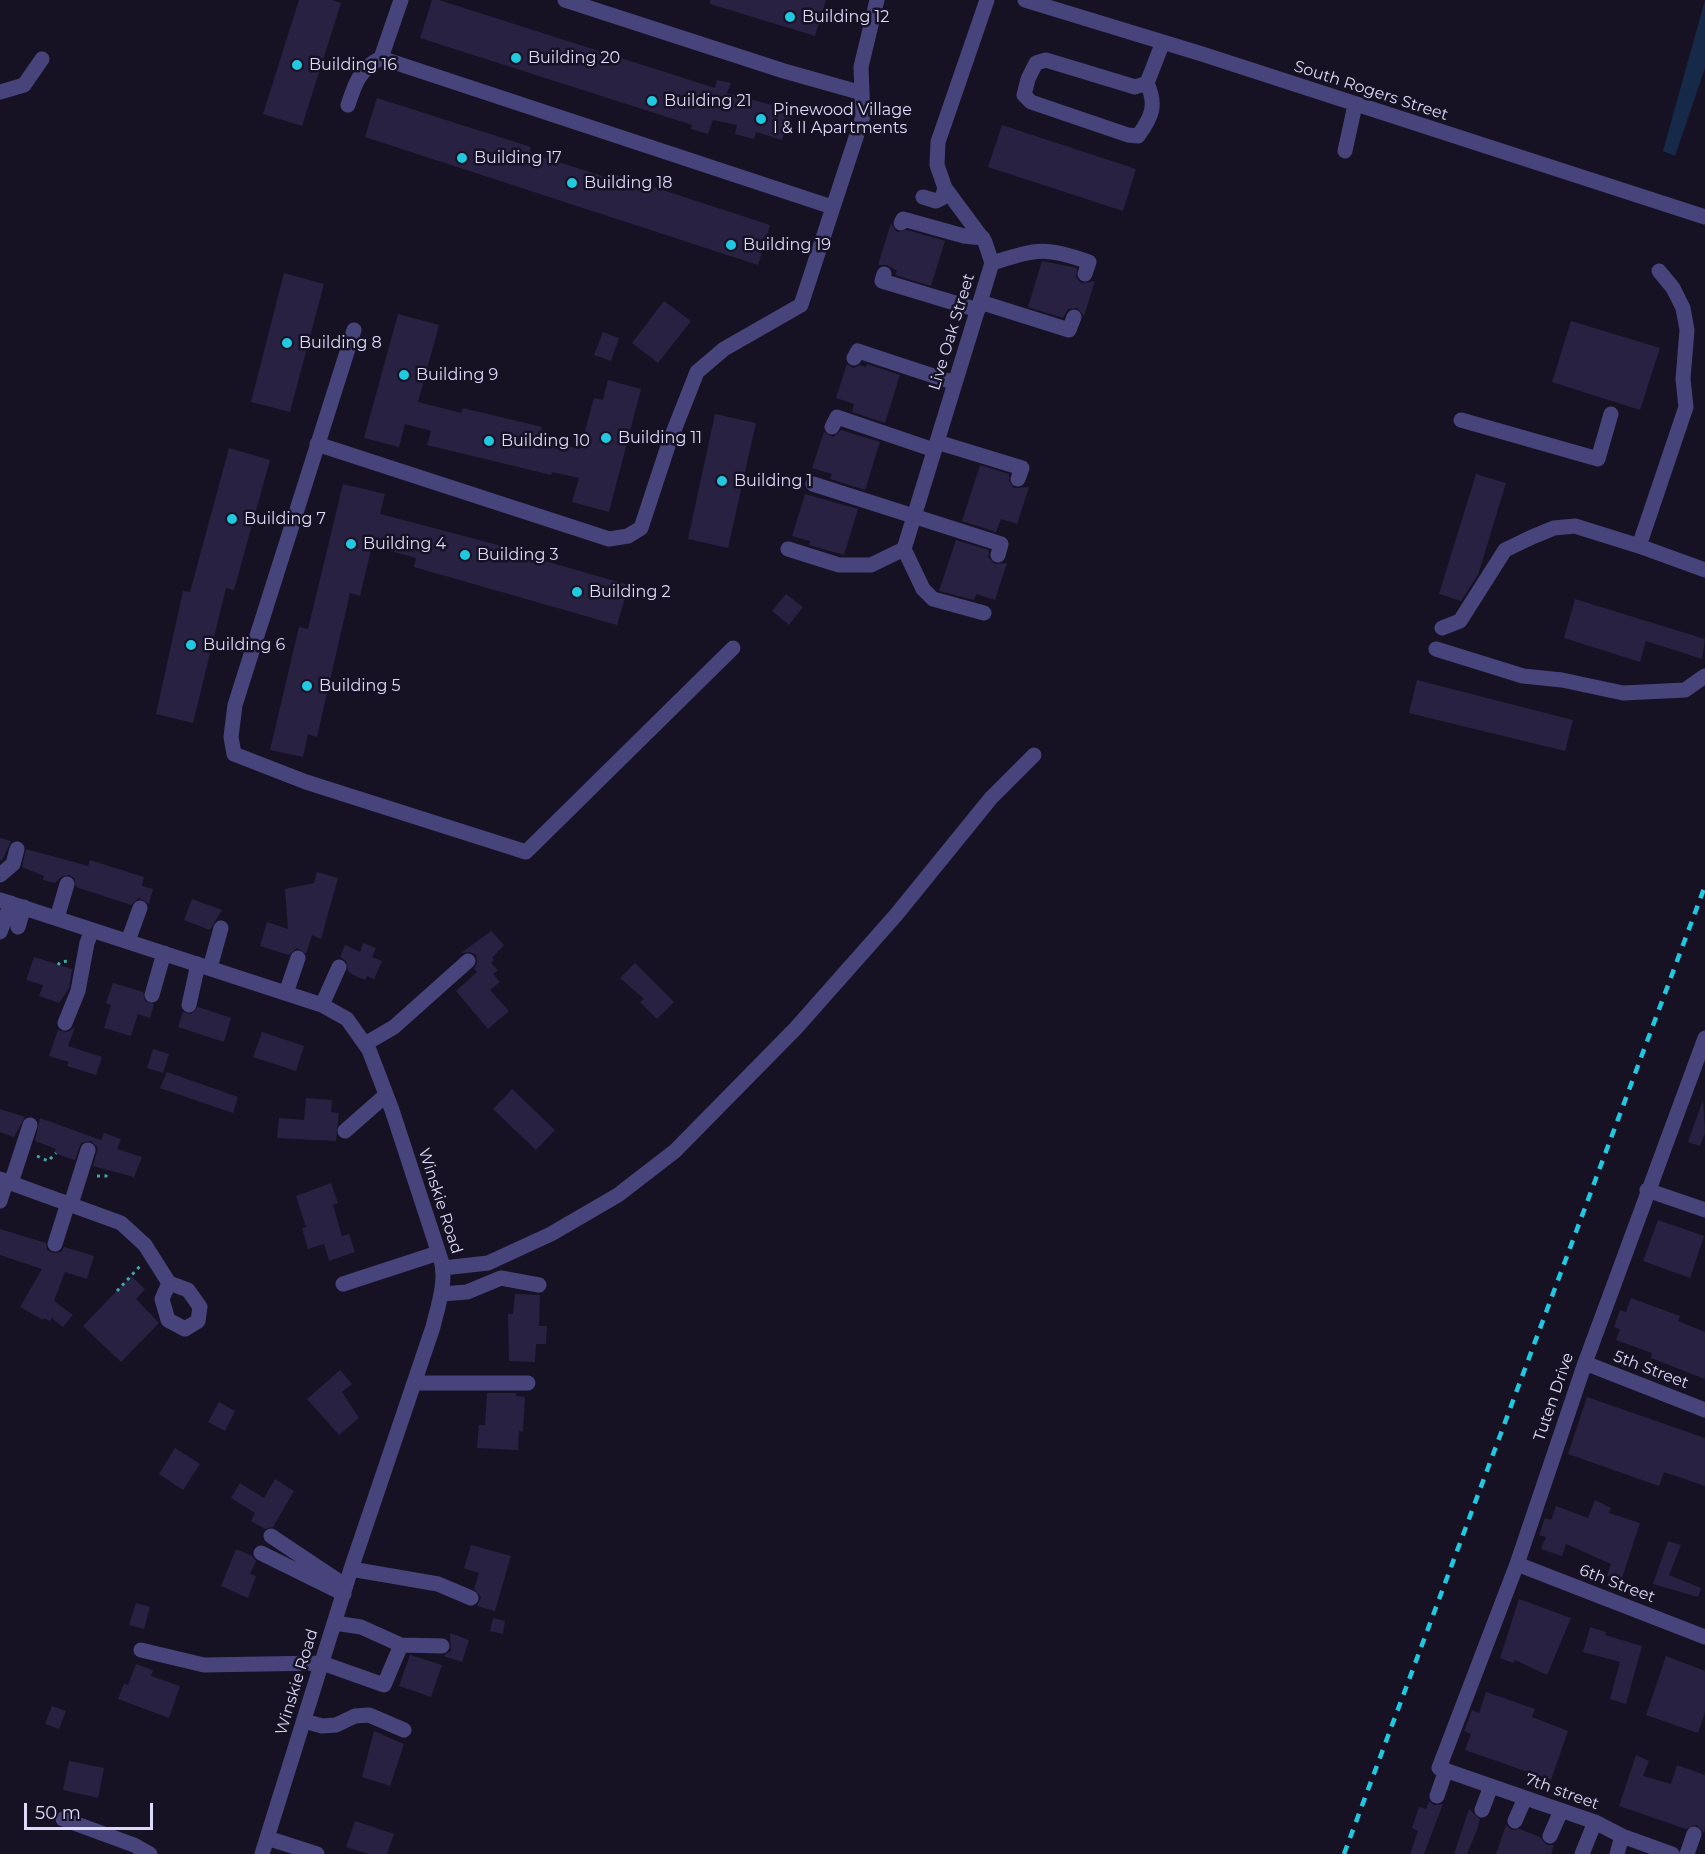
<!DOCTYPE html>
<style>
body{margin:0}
#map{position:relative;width:1705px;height:1854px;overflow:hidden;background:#161224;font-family:Montserrat,sans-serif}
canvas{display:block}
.scale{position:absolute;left:24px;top:1803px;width:129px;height:27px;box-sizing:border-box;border:3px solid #dedafa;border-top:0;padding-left:8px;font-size:18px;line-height:21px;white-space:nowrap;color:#dedafa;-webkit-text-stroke:4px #161224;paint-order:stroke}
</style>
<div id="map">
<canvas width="1705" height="1854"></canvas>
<div class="scale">50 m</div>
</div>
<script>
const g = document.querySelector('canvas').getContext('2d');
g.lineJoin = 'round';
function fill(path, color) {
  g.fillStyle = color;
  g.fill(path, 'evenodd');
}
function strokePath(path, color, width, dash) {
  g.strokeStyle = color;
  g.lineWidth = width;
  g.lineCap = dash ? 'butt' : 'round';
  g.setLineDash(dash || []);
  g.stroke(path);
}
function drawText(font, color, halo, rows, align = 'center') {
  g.font = font + ' Montserrat,sans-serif';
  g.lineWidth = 5;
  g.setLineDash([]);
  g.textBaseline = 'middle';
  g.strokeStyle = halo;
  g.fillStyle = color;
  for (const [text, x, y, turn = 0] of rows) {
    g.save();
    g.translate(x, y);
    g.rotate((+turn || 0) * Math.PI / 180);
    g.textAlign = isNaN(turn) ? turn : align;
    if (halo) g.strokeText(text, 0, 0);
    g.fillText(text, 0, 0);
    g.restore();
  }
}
const water = new Path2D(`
 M1705 0V68L1675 156 1663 151Z`);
const building = new Path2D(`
 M299 0H332L341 3 302 126 263 114Z
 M432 0H439L715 88 717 80 731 83 727 93 772 105 771 109 790 115 782 140 756 132 754 139 735 134 737 125 713 120 708 134 691 129 692 125 420 38Z
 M710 0H826L815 36 710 4Z
 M377 98 531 147 530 153 615 180 616 175 635 181 770 225 758 265 365 137Z
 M1002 125 1136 169 1123 211 988 167Z
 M891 223 897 232 907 230 945 241 931 286 895 275 897 271 887 265H878Z
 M1042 261 1077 268 1076 277 1081 283 1095 281 1084 316 1077 308 1068 309 1063 318 1028 307Z
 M284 273 324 284 290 412 251 402Z
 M664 301 691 321 658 363 632 343Z
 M398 314 439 325 418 402 461 413 463 408 542 427 539 439 580 449 594 398 603 400 608 380 641 389 609 512 572 502 579 478 552 472 551 475 427 445 431 431 405 424 399 447 364 438Z
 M1571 321 1660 348 1640 410 1552 382Z
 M603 332 619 338 611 361 594 355Z
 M847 364 853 368 860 365 866 367 867 364 900 375 885 423 852 412 854 404 836 398Z
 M715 414 756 423 728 548 688 539Z
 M841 430 880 442 865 490 830 479 832 474 812 468 824 432 833 437Z
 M229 448 270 460 234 590 226 588 193 723 156 714 183 591 190 592Z
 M980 465 1009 474V481L1014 488 1029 487 1017 524 1001 519 996 532 962 521Z
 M1476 474 1506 483 1478 575 1461 601 1439 594Z
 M343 484 385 494 380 514 525 552 524 555 629 585 617 625 414 567 416 558 372 546 360 596 350 593 317 737 308 734 303 757 270 750 299 627 308 629Z
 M805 494 858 509 844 555 809 545 810 541 792 536Z
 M956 540 989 550 988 557 995 564 1007 563 995 600 976 594 974 600 939 591Z
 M786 594 803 607 789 625 772 611Z
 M1575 599 1705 639 1702 659 1646 641 1640 662 1564 638Z
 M1417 680 1573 720 1565 751 1409 713Z
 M0 838 11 841 2 861 0 860Z
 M26 849 88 866 90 860 144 877 142 886 153 889 149 904 139 898 131 905 76 887 74 878 69 875 61 877 55 883 43 880 44 876 22 867Z
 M317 872 338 878 321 939 312 935 306 954 297 948 289 955 260 946 267 922 288 929 285 889 314 883Z
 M192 899 222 910 210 930 184 920Z
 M491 931 504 945 492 958 494 960 491 963 498 970 493 974 500 982 490 990 509 1011 488 1029 456 991 477 972 474 969 477 963 476 955 470 952 461 953Z
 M363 943 376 948 372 957 382 961 374 979 367 976 365 980 353 975 348 971 346 961 340 957 345 945 360 952Z
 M34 957 72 969 69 988 59 1003 39 996 43 985 26 980Z
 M635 963 674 1002 657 1019 640 1002 644 999 620 978Z
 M113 983 143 992 145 1001 154 1004 150 1018 138 1014 131 1036 104 1028 111 1005 106 1003Z
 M198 1007 231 1018 224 1042 178 1027 183 1012 191 1014Z
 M75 1027 68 1046 102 1057 96 1075 67 1066 69 1062 49 1056 58 1030 67 1032Z
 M262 1032 304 1046 296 1071 253 1057Z
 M153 1049 169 1054 163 1073 147 1068Z
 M167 1072 238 1097 233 1113 160 1088Z
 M512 1089 555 1130 536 1150 493 1109Z
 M306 1098 332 1100 331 1112 339 1113 336 1141 277 1138 279 1118 304 1120Z
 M1703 1100 1705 1133 1700 1146 1688 1142Z
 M0 1109 25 1117 14 1137 0 1132Z
 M40 1118 101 1140 104 1133 121 1139 117 1149 142 1157 134 1177 93 1166 98 1148 91 1141 81 1143 75 1160 54 1153 56 1149 35 1141Z
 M331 1183 338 1203 333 1205 342 1236 349 1234 355 1252 329 1261 324 1244 308 1249 302 1228 306 1227 296 1196Z
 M1658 1220 1704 1236 1690 1278 1643 1261Z
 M0 1229 46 1243 47 1250 53 1253 61 1252 64 1247 94 1256 87 1279 65 1272 54 1301 73 1315 63 1327 52 1318 50 1321 44 1318 43 1320 20 1307 42 1269 0 1255Z
 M131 1276 145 1289 136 1299 159 1323 121 1362 83 1326Z
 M515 1294 540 1295 539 1326H547L546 1344H536L535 1362 509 1361 508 1314H513Z
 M1631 1298 1680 1316 1678 1321 1705 1332V1379L1651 1358 1652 1353 1616 1340 1620 1329 1614 1327 1620 1310 1626 1312Z
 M340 1370 352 1384 342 1392 359 1418 339 1435 307 1399Z
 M487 1393H516V1396L525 1397 523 1432 519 1431 518 1450 477 1448 479 1425H485Z
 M1587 1397 1705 1438V1486L1664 1472 1659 1486 1568 1454Z
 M219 1402 235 1411 225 1431 208 1422Z
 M175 1448 200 1464 183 1490 159 1474Z
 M275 1479 294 1491 273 1527 265 1529 251 1521 255 1513 231 1498 240 1483 264 1498Z
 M1595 1500 1611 1508 1609 1513 1640 1523 1621 1581 1607 1576 1611 1564 1566 1544 1562 1556 1541 1549 1546 1537 1539 1535 1545 1518 1551 1520 1556 1506 1588 1518Z
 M1668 1541 1681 1545 1669 1575 1701 1588 1698 1597 1653 1584Z
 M471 1545 511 1556 495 1611 477 1606 481 1597 474 1589 479 1573 464 1568Z
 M236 1549 252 1556 256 1561 250 1574 256 1576 248 1598 221 1586Z
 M1519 1599 1571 1618 1547 1675 1515 1660 1513 1663 1500 1658Z
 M136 1603 150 1607 144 1629 129 1625Z
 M493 1618 505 1621 503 1634 490 1631Z
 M1590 1627 1606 1632 1605 1635 1642 1646 1626 1704 1610 1699 1620 1662 1583 1652Z
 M450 1633 469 1640 462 1662 443 1656 451 1651Z
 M410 1655 442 1665 431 1697 399 1686Z
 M1666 1656 1705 1671V1712L1698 1733 1646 1715Z
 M136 1664 153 1670 151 1676 180 1686 169 1718 118 1699 124 1684 128 1685Z
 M1486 1692 1535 1709 1532 1717 1568 1731 1551 1780 1465 1750 1471 1734 1464 1731 1469 1718 1472 1710 1479 1713Z
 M52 1706 66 1711 59 1729 45 1724Z
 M374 1731 404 1744 390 1786 362 1777Z
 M1636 1755 1649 1761 1643 1776 1671 1784 1677 1765 1705 1775V1829L1704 1833 1697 1825 1686 1829 1619 1806Z
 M69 1761 104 1768 98 1798 63 1790Z
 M1429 1801 1434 1805 1443 1804 1424 1854H1410L1418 1831 1412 1828 1419 1807 1426 1809Z
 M1469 1809 1480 1819 1477 1830 1467 1854H1454Z
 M355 1821 394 1834 387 1854H369L346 1847Z
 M1506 1825 1512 1830 1520 1829 1540 1837 1547 1845H1554L1551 1854H1496Z`);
const path = new Path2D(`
 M58 965 60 962 68 961
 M37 1156 48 1161 56 1153
 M97 1176H106L109 1172
 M117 1291 141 1265`);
const minor = new Path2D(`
 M401 0 381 58 832 207
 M565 0 784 71 862 93
 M1025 0 1202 54 1705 217
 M1147 83 1135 87 1046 60 1036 63 1028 79 1024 95 1031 102 1128 135 1138 136C1152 117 1157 105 1147 83L1163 42
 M0 92 24 85 42 59
 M348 105C355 83 360 69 381 58
 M1345 151 1355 105
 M923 197 936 201 942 198 945 188
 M901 223 903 219 964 236 983 238
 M992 263C1038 249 1044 246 1089 262L1085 274
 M1659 271 1673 288 1683 308 1687 330 1683 379 1686 407 1639 546 1705 570
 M884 274 882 281 978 310
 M980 302 1069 330 1074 317
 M354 330 235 705 231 737 234 754 306 782 526 852 733 648
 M854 358 858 351 955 383
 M1461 420 1598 459 1611 414
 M832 427 837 417 934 450
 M937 442 1022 468 1018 479
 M317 444 609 539 628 536 641 528 669 443 697 372 724 349 801 305 863 116 861 67 877 0
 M813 484 1001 544 998 555
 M788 549 839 565H871L904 549
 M904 549 992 263 985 242 945 188 937 165 938 142 987 0
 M904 549 923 589 933 599 984 613
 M1442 628 1460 621 1505 550 1532 537 1554 528 1575 526 1639 546
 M1436 649 1523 676 1562 680 1623 693 1685 690 1705 676
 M0 875 13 864 17 849
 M0 900 322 1005 347 1019 369 1050 392 1110 441 1260C447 1281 438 1306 433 1327L351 1569 262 1854
 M57 918 67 884
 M18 927 24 907
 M0 932 11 903
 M128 941 140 908
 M210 968 221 928
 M286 993 298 958
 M152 995 164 953
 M189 1005 198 964
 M322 1005 339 967
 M65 1023 78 991 87 943 92 930
 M365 1044 394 1027 468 961
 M345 1131 386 1095
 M0 1179 121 1223 145 1245 169 1283 188 1290 200 1307 198 1321 185 1329 168 1320 162 1299 169 1283
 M11 1183 30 1125
 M1647 1190 1705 1210
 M0 1201 6 1182
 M71 1204 88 1150
 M55 1244 68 1203
 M443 1268 488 1263 551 1234 618 1195 675 1151 796 1028 896 915 991 798 1034 755
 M343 1284 438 1253
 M441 1294 467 1292 501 1278 539 1285
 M1585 1363 1705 1410
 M414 1383H528
 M271 1536 346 1586
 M261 1553 344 1594
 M1517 1564 1705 1637
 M351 1569 438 1584 471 1598
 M335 1623 361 1627 401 1645 442 1646
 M141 1650 204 1665 322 1663 384 1685 401 1645
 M304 1721 322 1726 336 1725 355 1716 369 1715 404 1730
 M1437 1796 1446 1770
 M1482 1810 1491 1786
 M63 1819 134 1845 150 1854
 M1515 1821 1525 1798
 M1550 1836 1561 1811
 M267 1838 317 1854
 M1582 1854 1595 1822
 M1617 1854 1622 1836
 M1672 1854 1622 1836 1595 1822 1439 1768 1517 1564 1585 1363 1705 1038
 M1687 1854 1694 1834`);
const rail = new Path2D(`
 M1344 1854 1705 886`);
const markers = [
 [790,17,6,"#20c8e0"],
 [516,58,6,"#20c8e0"],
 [297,65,6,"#20c8e0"],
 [652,101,6,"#20c8e0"],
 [761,119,6,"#20c8e0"],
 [462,158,6,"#20c8e0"],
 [572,183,6,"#20c8e0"],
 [731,245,6,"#20c8e0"],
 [287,343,6,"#20c8e0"],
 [404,375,6,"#20c8e0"],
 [606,438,6,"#20c8e0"],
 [489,441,6,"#20c8e0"],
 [722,481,6,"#20c8e0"],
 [232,519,6,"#20c8e0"],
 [351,544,6,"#20c8e0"],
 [465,555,6,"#20c8e0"],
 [577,592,6,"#20c8e0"],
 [191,645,6,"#20c8e0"],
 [307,686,6,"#20c8e0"]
];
const poiNames = [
 ["Building 12",802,17],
 ["Building 20",528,58],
 ["Building 16",309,65],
 ["Building 21",664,101],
 ["Pinewood Village",773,110],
 ["I & II Apartments",773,128],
 ["Building 17",474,158],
 ["Building 18",584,183],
 ["Building 19",743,245],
 ["Building 8",299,343],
 ["Building 9",416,375],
 ["Building 11",618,438],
 ["Building 10",501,441],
 ["Building 1",734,481],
 ["Building 7",244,519],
 ["Building 4",363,544],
 ["Building 3",477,555],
 ["Building 2",589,592],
 ["Building 6",203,645],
 ["Building 5",319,686]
];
const streetNames = [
 ["South Rogers Street",1371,91,18],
 ["Live Oak Street",952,332,-73],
 ["Winskie Road",440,1201,72],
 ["5th Street",1651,1370,21],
 ["Tuten Drive",1554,1397,-71],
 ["6th Street",1617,1584,21],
 ["Winskie Road",297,1682,-73],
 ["7th street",1562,1792,20]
];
fill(water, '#172948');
fill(building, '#282142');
strokePath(path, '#40a8a4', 3, [3, 4.5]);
strokePath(minor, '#47447c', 15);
strokePath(rail, '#20c8e0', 4.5, [9, 8]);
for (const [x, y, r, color] of markers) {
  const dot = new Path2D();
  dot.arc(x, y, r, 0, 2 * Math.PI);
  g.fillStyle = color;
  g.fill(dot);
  strokePath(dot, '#161224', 2);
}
drawText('16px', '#dedafa', '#161224', poiNames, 'left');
drawText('16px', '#dedafa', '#161224', streetNames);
</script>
